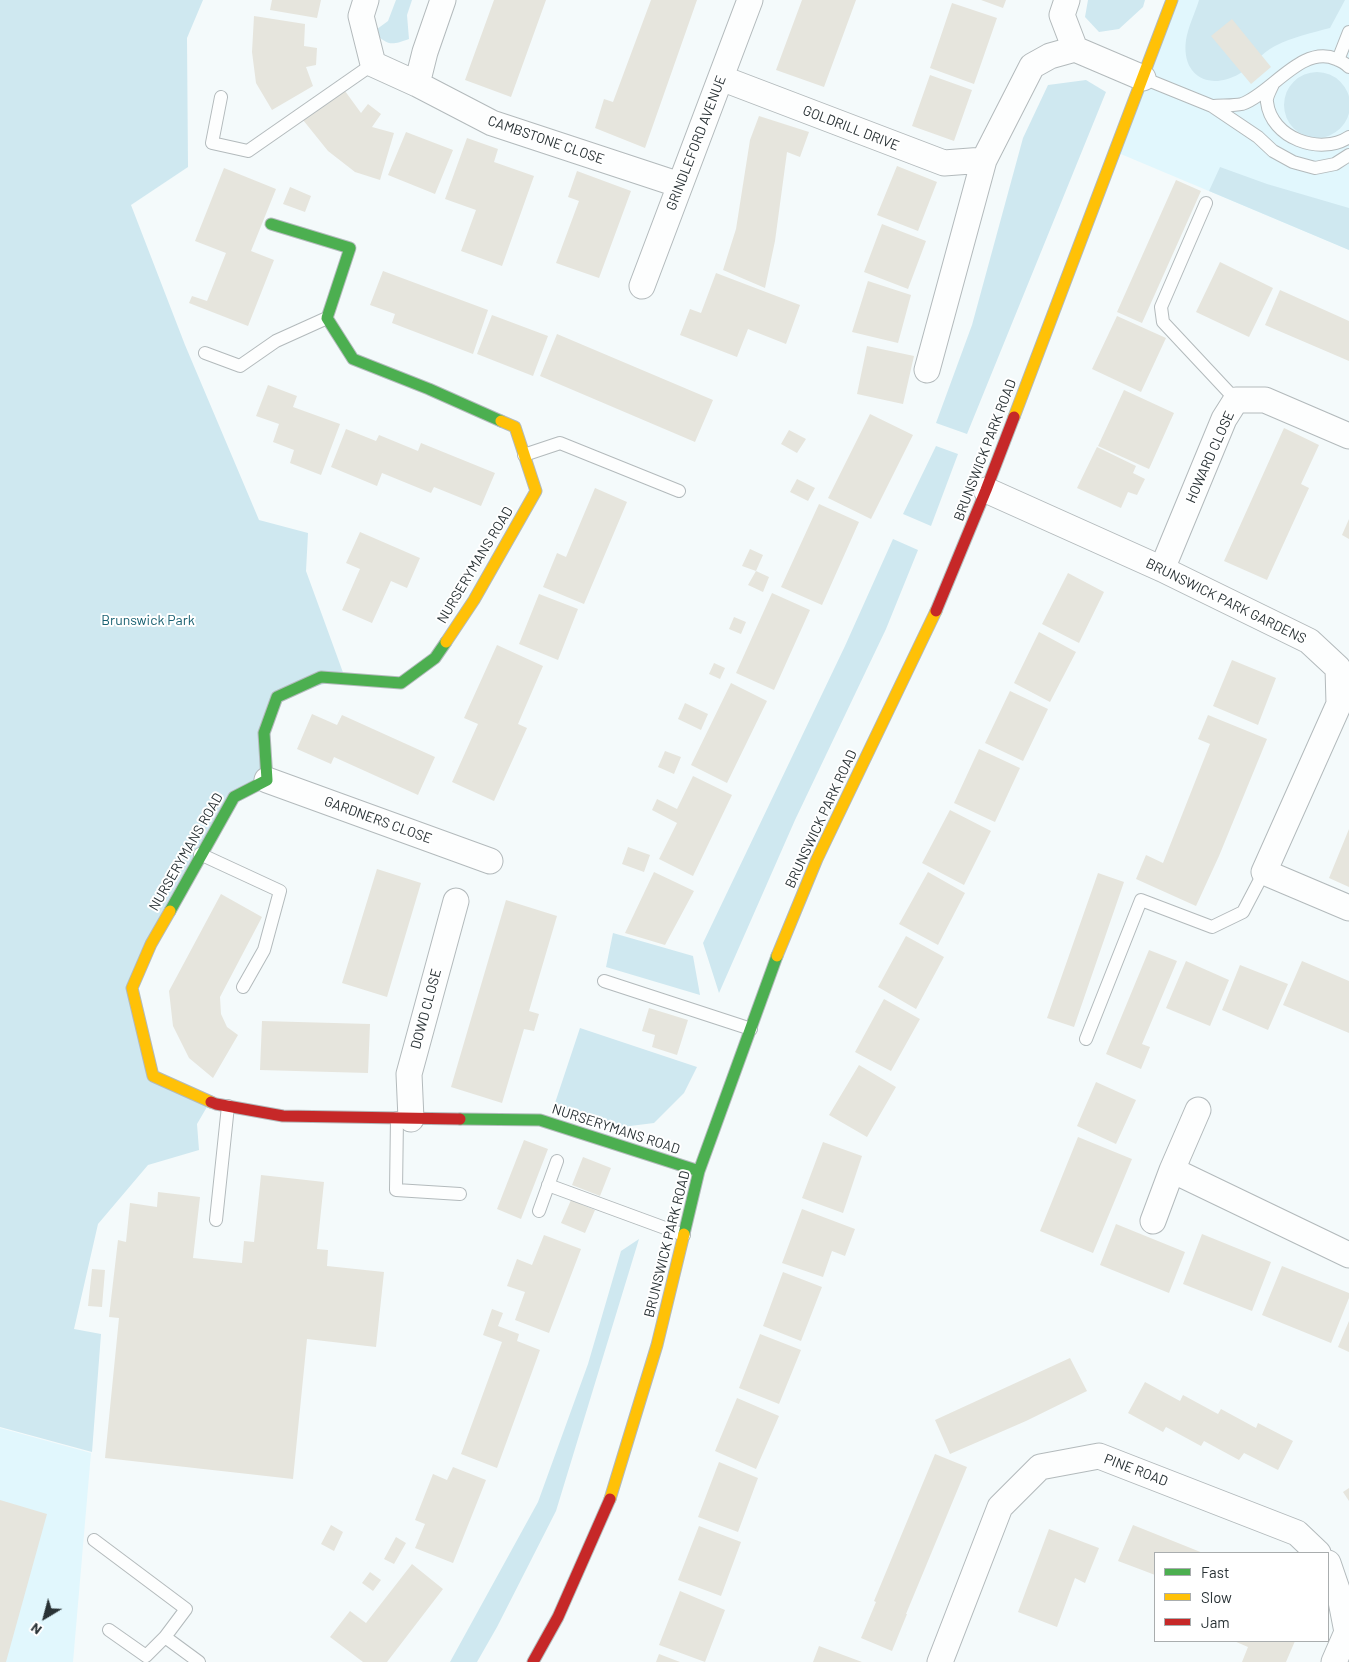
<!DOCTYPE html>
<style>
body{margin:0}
#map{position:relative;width:1349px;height:1662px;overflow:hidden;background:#f4fafb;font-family:Barlow,sans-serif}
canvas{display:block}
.legend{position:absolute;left:1154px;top:1552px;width:175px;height:90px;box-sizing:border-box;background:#fff;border:1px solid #a9adae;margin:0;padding:6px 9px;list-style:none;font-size:15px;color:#293235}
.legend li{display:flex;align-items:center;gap:10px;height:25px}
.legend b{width:25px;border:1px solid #a9adae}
.north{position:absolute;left:20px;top:1592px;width:50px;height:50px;-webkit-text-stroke:4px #fff;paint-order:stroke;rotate:217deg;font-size:14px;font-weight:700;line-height:20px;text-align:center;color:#293235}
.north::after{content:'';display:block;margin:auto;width:18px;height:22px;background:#293235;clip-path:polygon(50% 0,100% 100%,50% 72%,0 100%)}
</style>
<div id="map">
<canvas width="1349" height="1662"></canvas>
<ul class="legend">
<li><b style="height:6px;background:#4caf50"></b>Fast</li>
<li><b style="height:6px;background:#ffc107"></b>Slow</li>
<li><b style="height:6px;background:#c62828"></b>Jam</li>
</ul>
<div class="north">N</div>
</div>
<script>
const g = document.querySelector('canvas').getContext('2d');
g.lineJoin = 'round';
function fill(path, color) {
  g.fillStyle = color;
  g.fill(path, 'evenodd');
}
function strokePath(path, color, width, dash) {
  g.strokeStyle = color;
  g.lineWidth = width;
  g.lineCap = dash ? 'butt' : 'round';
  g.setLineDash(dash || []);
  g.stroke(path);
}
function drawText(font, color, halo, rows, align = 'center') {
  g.font = font + ' Barlow,sans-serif';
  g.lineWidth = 4;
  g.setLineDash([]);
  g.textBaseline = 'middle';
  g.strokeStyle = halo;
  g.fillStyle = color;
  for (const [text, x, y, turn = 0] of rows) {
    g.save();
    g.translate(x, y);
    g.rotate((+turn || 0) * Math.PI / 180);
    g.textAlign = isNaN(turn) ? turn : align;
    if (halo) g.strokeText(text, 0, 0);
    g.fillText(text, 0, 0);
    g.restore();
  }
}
const built = new Path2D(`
 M1173 0H1349V250L1116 152Z
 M0 1428 91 1453 73 1662H0Z`);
const green = new Path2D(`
 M0 0H203L187 38 188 167 131 205 185 345 259 520 308 533 306 571 345 678 275 698 264 780 233 799 131 992 147 1065 211 1100 197 1124 199 1150 148 1165 98 1224 74 1329 101 1334 92 1452 0 1427Z
 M396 0H412L407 15 409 39C390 46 388 45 373 32L388 21Z
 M1088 0H1145L1143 7 1119 29 1099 32 1085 17Z
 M1199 0H1345L1330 28C1311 33 1293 37 1275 46 1262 52 1252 67 1239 74 1209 91 1181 76 1186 40 1188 27 1195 13 1199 0Z
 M1284 105a33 33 0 1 1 66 0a33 33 0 1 1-66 0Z
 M1086 80 1106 92 967 434 936 423 972 325 1023 138 1048 85Z
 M1220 167 1267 184 1349 208V250L1209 191Z
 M936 446 958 454 931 526 903 514Z
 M893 539 918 550 886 629 795 820 719 993 703 943 845 646Z
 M613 933 693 956 700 995 606 967Z
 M580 1028 697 1067 684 1093 654 1123 614 1128 554 1106Z
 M639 1239 556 1511 497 1627 477 1662H450L538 1502 588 1364 621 1251Z`);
const building = new Path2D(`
 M272 0H321L317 18 270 10Z
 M494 0H546L511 97 465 80Z
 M651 0H697L645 148 595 128 604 99 613 102Z
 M802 0H856L824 87 776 70Z
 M981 0H1006L1003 8Z
 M952 3 997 18 974 84 930 68Z
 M254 16 305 24 304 46 317 48 316 65 306 67 313 86 272 110 256 83 252 52Z
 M1232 19 1271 67 1251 84 1211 36Z
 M930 75 972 90 954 141 912 126Z
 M345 91 361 113 368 104 381 114 372 127 394 133 380 180 355 172 328 151 303 120Z
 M759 116 809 132 800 157 787 152 775 241 765 288 723 270 736 229 750 140Z
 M406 132 453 150 435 194 388 175Z
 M467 138 498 149 494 162 534 176 502 266 461 251 476 210 445 199Z
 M897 166 937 182 918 231 877 215Z
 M224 168 276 189 251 251 274 260 248 326 189 303 192 296 207 301 226 253 195 241Z
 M577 171 631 191 599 278 556 263 579 201 568 197Z
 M1176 180 1201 191 1142 323 1117 312Z
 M290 187 311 196 305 212 283 204Z
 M882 224 926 241 908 289 864 272Z
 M1220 262 1273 288 1249 337 1196 312Z
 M383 271 488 310 473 354 392 323 395 314 370 305Z
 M716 273 800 305 786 344 748 329 737 357 680 335 690 309 701 313Z
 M868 281 911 295 898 343 852 332Z
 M1280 290 1349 321V361L1265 325Z
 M492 315 548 336 533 376 477 354Z
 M1117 316 1166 338 1141 392 1092 369Z
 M557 334 713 400 695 442 540 376Z
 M867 346 914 356 903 404 857 394Z
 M268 385 297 396 293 407 340 424 321 475 290 463 294 450 273 442 279 424 256 416Z
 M1124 390 1174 413 1149 469 1098 446Z
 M870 414 913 435 871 519 828 498Z
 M1284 428 1319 445 1301 484 1309 488 1267 580 1224 561Z
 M346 429 376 441 379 435 418 451 421 443 495 473 481 506 434 487 431 493 382 473 377 486 331 467Z
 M789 430 806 439 797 453 781 444Z
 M1097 447 1136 466 1133 473 1145 479 1137 495 1128 492 1121 508 1077 488Z
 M797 479 815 488 808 501 790 492Z
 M595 488 627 502 584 604 543 587 557 553 566 557Z
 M819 504 859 522 822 605 781 587Z
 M1349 519V539L1342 535Z
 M360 532 420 558 407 588 391 581 372 623 342 610 360 569 346 563Z
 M750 549 763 555 756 571 742 566Z
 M756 571 769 577 763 592 748 585Z
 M1068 573 1104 592 1079 643 1042 624Z
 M772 593 810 610 774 690 736 673Z
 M539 594 578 609 558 660 519 644Z
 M734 617 746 622 741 634 729 629Z
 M1039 632 1076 652 1050 702 1014 683Z
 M497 645 543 666 518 724 527 728 494 801 452 782 478 724 464 718Z
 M1232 660 1276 678 1258 725 1213 706Z
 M714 663 725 668 720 679 709 674Z
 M731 683 767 701 727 783 691 765Z
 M1010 691 1048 709 1023 761 985 743Z
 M685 703 708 714 701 730 678 719Z
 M312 714 337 725 342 715 435 757 418 795 334 757 331 764 297 749Z
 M1208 715 1267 739 1219 856 1196 906 1136 879 1146 855 1163 863 1210 744 1198 739Z
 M979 749 1020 768 995 822 954 803Z
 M665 751 681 757 674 774 658 767Z
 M693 776 732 795 693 876 659 859 677 823 652 810 657 799 677 809Z
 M950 810 991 831 964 885 922 863Z
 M1349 829V887L1329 878Z
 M628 847 650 855 644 872 622 864Z
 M377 869 421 883 387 997 342 983Z
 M654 872 694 891 665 945 625 933Z
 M928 872 965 893 938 945 899 924Z
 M1098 873 1124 882 1074 1027 1047 1018Z
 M221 894 262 917 220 997 221 1014 227 1027 238 1035 213 1078 189 1058 173 1026 169 991Z
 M506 900 557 916 529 1011 539 1014 534 1031 524 1029 502 1103 451 1087Z
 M906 936 944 957 916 1009 878 987Z
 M1149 950 1177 961 1142 1044 1150 1047 1141 1069 1106 1054Z
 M1186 961 1229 980 1210 1026 1166 1008Z
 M1302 961 1349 981V1033L1283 1005Z
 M1240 965 1288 984 1268 1030 1222 1010Z
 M884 999 920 1019 891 1071 855 1052Z
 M649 1008 688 1020 677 1055 652 1047 655 1035 642 1031Z
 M262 1021 370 1024 368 1073 260 1070Z
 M859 1065 896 1087 867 1137 829 1115Z
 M1096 1082 1136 1100 1116 1144 1077 1126Z
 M1078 1137 1132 1159 1093 1253 1040 1231Z
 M524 1140 548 1149 521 1219 497 1209Z
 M823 1142 862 1156 843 1213 802 1198Z
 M583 1157 611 1168 600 1196 572 1185Z
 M261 1175 324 1182 317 1249 328 1250 327 1266 384 1272 376 1347 307 1339 293 1479 105 1458 119 1318 109 1317 118 1240 126 1242 130 1203 157 1207 158 1192 200 1197 193 1258 242 1263 244 1241 254 1242Z
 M571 1200 595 1210 585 1233 561 1223Z
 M802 1209 855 1229 845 1256 832 1251 823 1277 782 1263Z
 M1116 1224 1185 1252 1169 1293 1100 1265Z
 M1202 1234 1271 1262 1252 1311 1183 1284Z
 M544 1235 581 1249 549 1333 515 1320 525 1292 507 1286 517 1259 532 1265Z
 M1282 1266 1349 1293V1298L1331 1343 1262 1315Z
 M92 1269 105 1270 102 1307 88 1306Z
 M783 1272 822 1287 801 1341 763 1326Z
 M492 1309 503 1313 498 1326 519 1334 517 1341 540 1350 497 1468 461 1454 502 1342 483 1335Z
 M1349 1321V1352L1338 1347Z
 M760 1334 801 1350 779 1404 739 1388Z
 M1070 1358 1087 1391 1026 1421 950 1454 935 1420Z
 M1145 1382 1180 1401 1183 1395 1218 1414 1221 1409 1256 1428 1258 1423 1293 1441 1278 1470 1244 1453 1239 1460 1204 1441 1201 1446 1166 1427 1163 1432 1128 1413Z
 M737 1398 779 1416 756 1469 715 1451Z
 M935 1454 967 1467 906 1614H907L892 1651 861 1638 876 1602 874 1601Z
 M719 1462 758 1478 738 1532 698 1517Z
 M453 1467 486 1480 453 1563 415 1548 425 1524 415 1520 433 1474 447 1480Z
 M1349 1488V1501L1343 1492Z
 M0 1500 47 1514 6 1662H0Z
 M331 1525 343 1532 334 1551 321 1544Z
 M1133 1525 1203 1553H1155V1575L1142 1570 1118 1561Z
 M699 1526 741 1542 721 1596 678 1580Z
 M1049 1529 1099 1548 1085 1583 1075 1578 1057 1627 1018 1612Z
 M396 1537 406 1543 394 1564 384 1559Z
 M412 1564 443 1589 387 1662H363L330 1637 350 1611 366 1623Z
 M370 1572 381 1580 373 1591 362 1583Z
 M680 1591 725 1610 705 1662 659 1645Z
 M1234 1641H1295L1286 1662H1242L1248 1647Z
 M819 1646 862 1662H813Z
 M659 1654 680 1662H656Z`);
const lane = new Path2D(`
 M1338 60 1349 32
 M1143 78 1212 106 1258 137 1273 151 1293 162 1315 168 1335 164 1349 155
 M1273 84C1271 89 1266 97 1267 102 1271 138 1320 156 1349 137
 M221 97 212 143 248 151 373 64
 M1212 106C1221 105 1233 106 1242 104 1271 94 1302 44 1336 59 1341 61 1345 63 1349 67
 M1206 203 1161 307 1163 322 1236 400
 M205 353 240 366 276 341 327 318
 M524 455 560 443 679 491
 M200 854 280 891 264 950 243 987
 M604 981 751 1029
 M1086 1039 1141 900 1212 927 1243 912 1264 872
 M397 1118 396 1190 460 1194
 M548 1185 684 1235
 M539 1211 557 1161
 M216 1220 228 1106
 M94 1540 186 1609 165 1637 199 1662
 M109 1630 146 1656 165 1637`);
const street = new Path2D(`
 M366 0 361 16 373 64 417 84 492 123 680 185
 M1067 0 1062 15 1075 49
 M721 78 944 163 984 160 1032 66 1050 56 1075 49 1143 78
 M417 84 425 52 443 0
 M642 286 750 0
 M927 370 984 160
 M986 490 1162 569 1309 641 1338 668 1339 704 1264 872 1349 908
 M1162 569 1224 419 1236 400H1265L1349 436
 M267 780 490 861
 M411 1119 409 1074 456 901
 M1172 1170 1349 1255
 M1153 1221 1172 1170 1198 1110
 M1328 1563 1341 1601 1347 1632 1334 1662
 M940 1662 1000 1507 1040 1467 1099 1456 1297 1533 1318 1553`);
const fast = new Path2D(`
 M271 224 350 248 327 318 353 359 429 389 501 421
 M170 911 234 797 267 780 264 733 277 697 321 677 401 683 435 658 446 642
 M460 1119 540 1120 699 1171
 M684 1234 699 1171 777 956`);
const slow = new Path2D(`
 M1014 417 1172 0
 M446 642 474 600 536 491 515 427 501 421
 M170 911 151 944 132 988 153 1076 211 1102
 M777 956 817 859 936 611
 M610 1499 657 1345 684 1234`);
const jam = new Path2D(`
 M936 611 986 490 1014 417
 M211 1102 216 1104 283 1116 460 1119
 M533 1662 558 1617 610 1499`);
const streetNames = [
 ["GOLDRILL DRIVE",851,128,21],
 ["CAMBSTONE CLOSE",546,140,19],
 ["GRINDLEFORD AVENUE",696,143,-69],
 ["BRUNSWICK PARK ROAD",985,450,-69],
 ["HOWARD CLOSE",1210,457,-66],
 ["NURSERYMANS ROAD",475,565,-59],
 ["BRUNSWICK PARK GARDENS",1226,601,26],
 ["BRUNSWICK PARK ROAD",821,819,-65],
 ["GARDNERS CLOSE",378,820,20],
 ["NURSERYMANS ROAD",186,852,-60],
 ["DOWD CLOSE",426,1009,-75],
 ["NURSERYMANS ROAD",616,1129,18],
 ["BRUNSWICK PARK ROAD",667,1244,-76],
 ["PINE ROAD",1136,1470,21]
];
const parkNames = [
 ["Brunswick Park",148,620]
];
fill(built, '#e1f7fd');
fill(green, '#cfe8f0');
fill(building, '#e6e5dd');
strokePath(lane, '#b3babc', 14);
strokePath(street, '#b3babc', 27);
strokePath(fast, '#b3babc', 13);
strokePath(slow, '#b3babc', 13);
strokePath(jam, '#b3babc', 13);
strokePath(lane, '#fdfefe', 12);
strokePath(street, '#fdfefe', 25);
strokePath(fast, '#4caf50', 11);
strokePath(slow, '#ffc107', 11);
strokePath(jam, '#c62828', 11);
drawText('14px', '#293235', '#fff', streetNames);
drawText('14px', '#196172', '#fff', parkNames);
</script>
